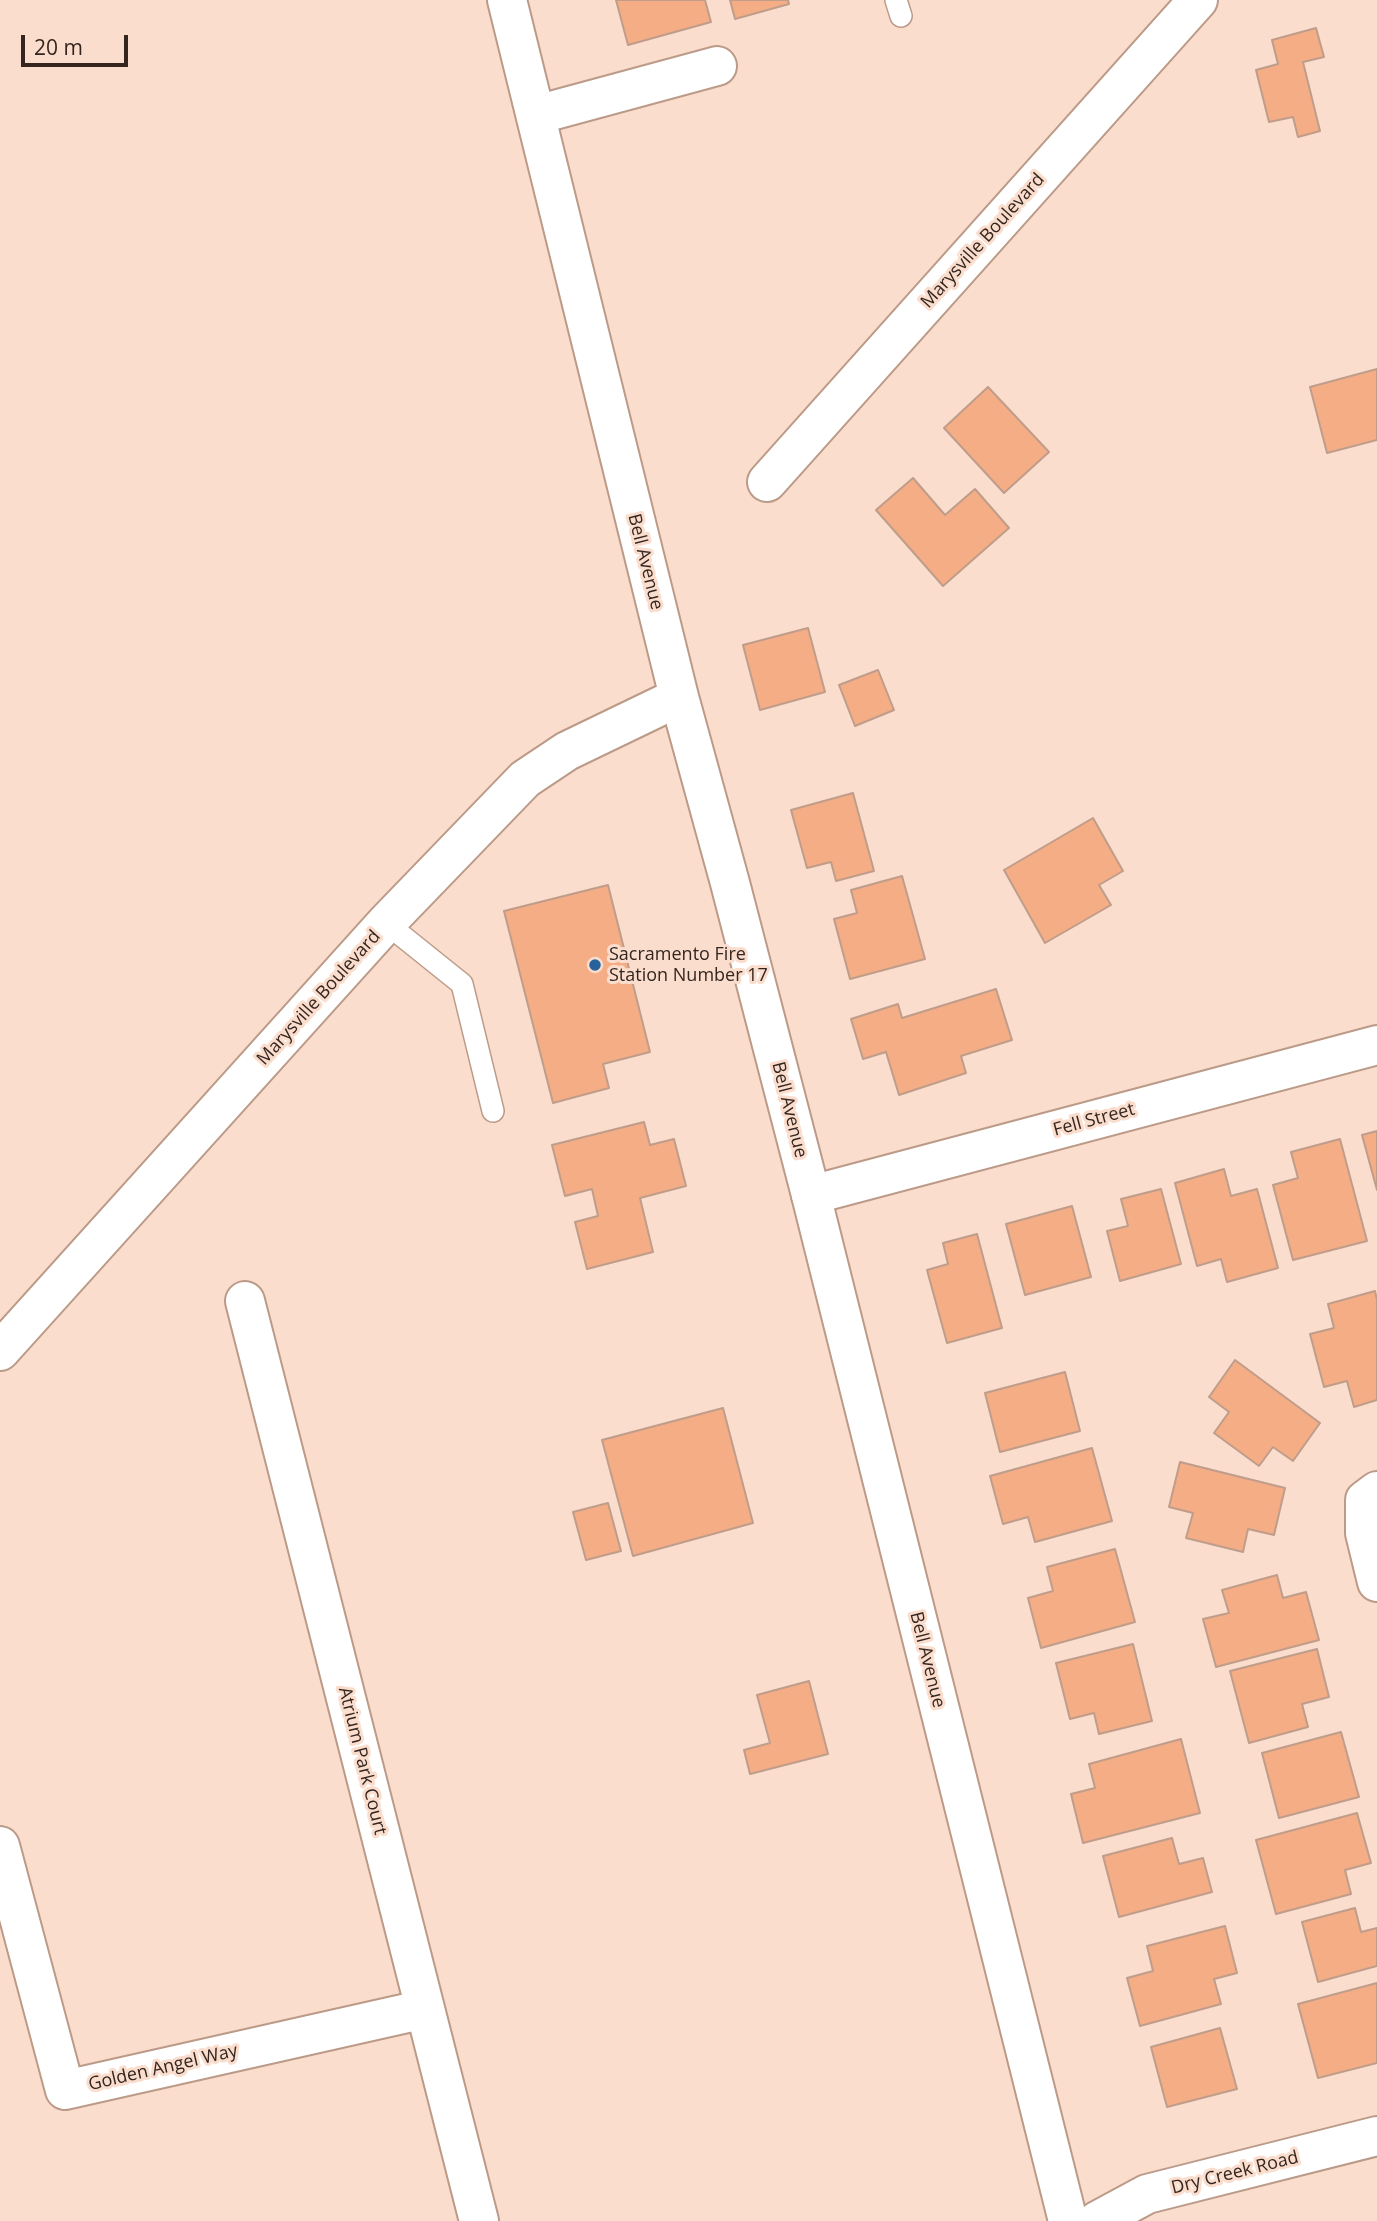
<!DOCTYPE html>
<style>
body{margin:0}
#map{position:relative;width:1377px;height:2221px;overflow:hidden;background:#faddcd;font-family:"Open Sans",sans-serif}
canvas{display:block}
.scale{position:absolute;left:21px;top:35px;width:107px;height:32px;box-sizing:border-box;border:4px solid #34261f;border-top:0;padding-left:9px;font-size:21px;line-height:24px;white-space:nowrap;color:#34261f;-webkit-text-stroke:5px #faddcd;paint-order:stroke}
</style>
<div id="map">
<canvas width="1377" height="2221"></canvas>
<div class="scale">20 m</div>
</div>
<script>
const g = document.querySelector('canvas').getContext('2d');
g.lineJoin = 'round';
function fill(path, color) {
  g.fillStyle = color;
  g.fill(path, 'evenodd');
}
function strokePath(path, color, width, dash) {
  g.strokeStyle = color;
  g.lineWidth = width;
  g.lineCap = dash ? 'butt' : 'round';
  g.setLineDash(dash || []);
  g.stroke(path);
}
function drawText(font, color, halo, rows, align = 'center') {
  g.font = font + ' "Open Sans",sans-serif';
  g.lineWidth = 6;
  g.setLineDash([]);
  g.textBaseline = 'middle';
  g.strokeStyle = halo;
  g.fillStyle = color;
  for (const [text, x, y, turn = 0] of rows) {
    g.save();
    g.translate(x, y);
    g.rotate((+turn || 0) * Math.PI / 180);
    g.textAlign = isNaN(turn) ? turn : align;
    if (halo) g.strokeText(text, 0, 0);
    g.fillText(text, 0, 0);
    g.restore();
  }
}
const building = new Path2D(`
 M616 0H705L711 22 628 45Z
 M730 0H788L789 4 735 19Z
 M1316 28 1324 57 1303 62 1320 131 1298 137 1293 117 1269 122 1256 70 1278 64 1272 40Z
 M1377 369V440L1327 453 1310 387Z
 M988 387 1049 452 1004 493 944 428Z
 M913 478 945 515 975 489 1009 528 943 586 876 510Z
 M808 628 825 692 760 710 743 645Z
 M878 670 894 710 855 726 839 685Z
 M853 793 874 871 836 881 831 862 807 868 791 810Z
 M1093 818 1123 871 1099 885 1111 905 1045 943 1004 870Z
 M902 876 925 959 850 979 834 919 857 913 851 890Z
 M608 885 650 1052 603 1064 609 1088 553 1103 504 911Z
 M996 989 1012 1040 961 1056 966 1073 899 1095 886 1052 863 1059 851 1019 898 1004 902 1018Z
 M644 1122 650 1145 674 1139 686 1186 640 1198 653 1252 587 1269 575 1222 598 1216 592 1189 565 1196 552 1145Z
 M1377 1131V1190L1362 1135Z
 M1340 1139 1367 1241 1293 1260 1273 1185 1298 1178 1291 1152Z
 M1224 1169 1231 1196 1257 1189 1278 1268 1227 1282 1221 1259 1197 1266 1175 1183Z
 M1161 1189 1181 1264 1120 1281 1107 1231 1128 1226 1121 1199Z
 M1072 1206 1091 1277 1025 1295 1006 1224Z
 M977 1234 1002 1328 947 1343 927 1270 948 1264 943 1243Z
 M1375 1291 1377 1300V1400L1354 1407 1347 1381 1324 1387 1310 1334 1334 1328 1328 1304Z
 M1235 1360 1320 1423 1293 1461 1273 1447 1259 1466 1214 1433 1229 1412 1209 1397Z
 M1065 1372 1080 1431 1000 1452 985 1393Z
 M723 1408 753 1523 633 1556 602 1440Z
 M1092 1448 1112 1521 1035 1542 1028 1517 1003 1524 990 1476Z
 M1180 1462 1285 1488 1274 1535 1248 1529 1243 1552 1186 1538 1193 1513 1169 1507Z
 M608 1503 621 1551 586 1560 573 1512Z
 M1115 1549 1135 1622 1041 1648 1028 1598 1053 1591 1047 1567Z
 M1277 1575 1283 1598 1306 1592 1319 1640 1216 1667 1203 1619 1229 1613 1222 1590Z
 M1133 1644 1152 1721 1099 1734 1094 1713 1070 1719 1056 1663Z
 M1317 1649 1329 1697 1302 1704 1308 1727 1249 1743 1230 1671Z
 M809 1681 828 1754 750 1774 744 1750 770 1743 757 1695Z
 M1341 1732 1359 1797 1279 1818 1262 1753Z
 M1181 1739 1200 1813 1083 1843 1071 1794 1095 1788 1089 1764Z
 M1357 1813 1371 1863 1345 1870 1351 1894 1276 1914 1256 1840Z
 M1172 1838 1179 1864 1203 1858 1212 1892 1119 1917 1103 1856Z
 M1355 1908 1361 1932 1377 1928V1966L1318 1982 1302 1922Z
 M1225 1926 1237 1973 1214 1979 1221 2004 1140 2026 1127 1978 1153 1971 1147 1946Z
 M1377 1983V2063L1318 2078 1298 2004Z
 M1220 2028 1237 2089 1167 2107 1151 2047Z`);
const lane = new Path2D(`
 M896 0 901 16
 M386 923 462 984 493 1111`);
const street = new Path2D(`
 M536 115 717 66
 M767 482 1198 0
 M811 1195 1377 1045
 M245 1301 479 2221
 M1377 1491 1365 1500V1533L1377 1582
 M0 1846 65 2090 425 2009`);
const secondary = new Path2D(`
 M507 0 679 697 730 883 811 1195 1068 2221
 M0 1351 386 923 525 779 567 751 679 697
 M1097 2221 1147 2194 1377 2136`);
const markers = [
 [595,965,7,"#27629a"]
];
const streetNames = [
 ["Marysville Boulevard",983,241,-48],
 ["Bell Avenue",645,562,76],
 ["Marysville Boulevard",319,998,-48],
 ["Bell Avenue",789,1110,76],
 ["Fell Street",1094,1120,-15],
 ["Bell Avenue",927,1660,76],
 ["Atrium Park Court",362,1761,76],
 ["Golden Angel Way",163,2068,-13],
 ["Dry Creek Road",1235,2173,-14]
];
const poiNames = [
 ["Sacramento Fire",609,955],
 ["Station Number 17",609,976]
];
fill(building, '#f5ad85');
strokePath(building, '#bf9d8a', 2);
strokePath(lane, '#bc9a88', 24);
strokePath(street, '#bc9a88', 42);
strokePath(secondary, '#bc9a88', 42);
strokePath(lane, '#fff', 21);
strokePath(street, '#fff', 38);
strokePath(secondary, '#fff', 38);
for (const [x, y, r, color] of markers) {
  const dot = new Path2D();
  dot.arc(x, y, r, 0, 2 * Math.PI);
  g.fillStyle = color;
  g.fill(dot);
  strokePath(dot, '#faddcd', 2.5);
}
drawText('18px', '#34261f', '#faddcd', streetNames);
drawText('18px', '#34261f', '#faddcd', poiNames, 'left');
</script>
